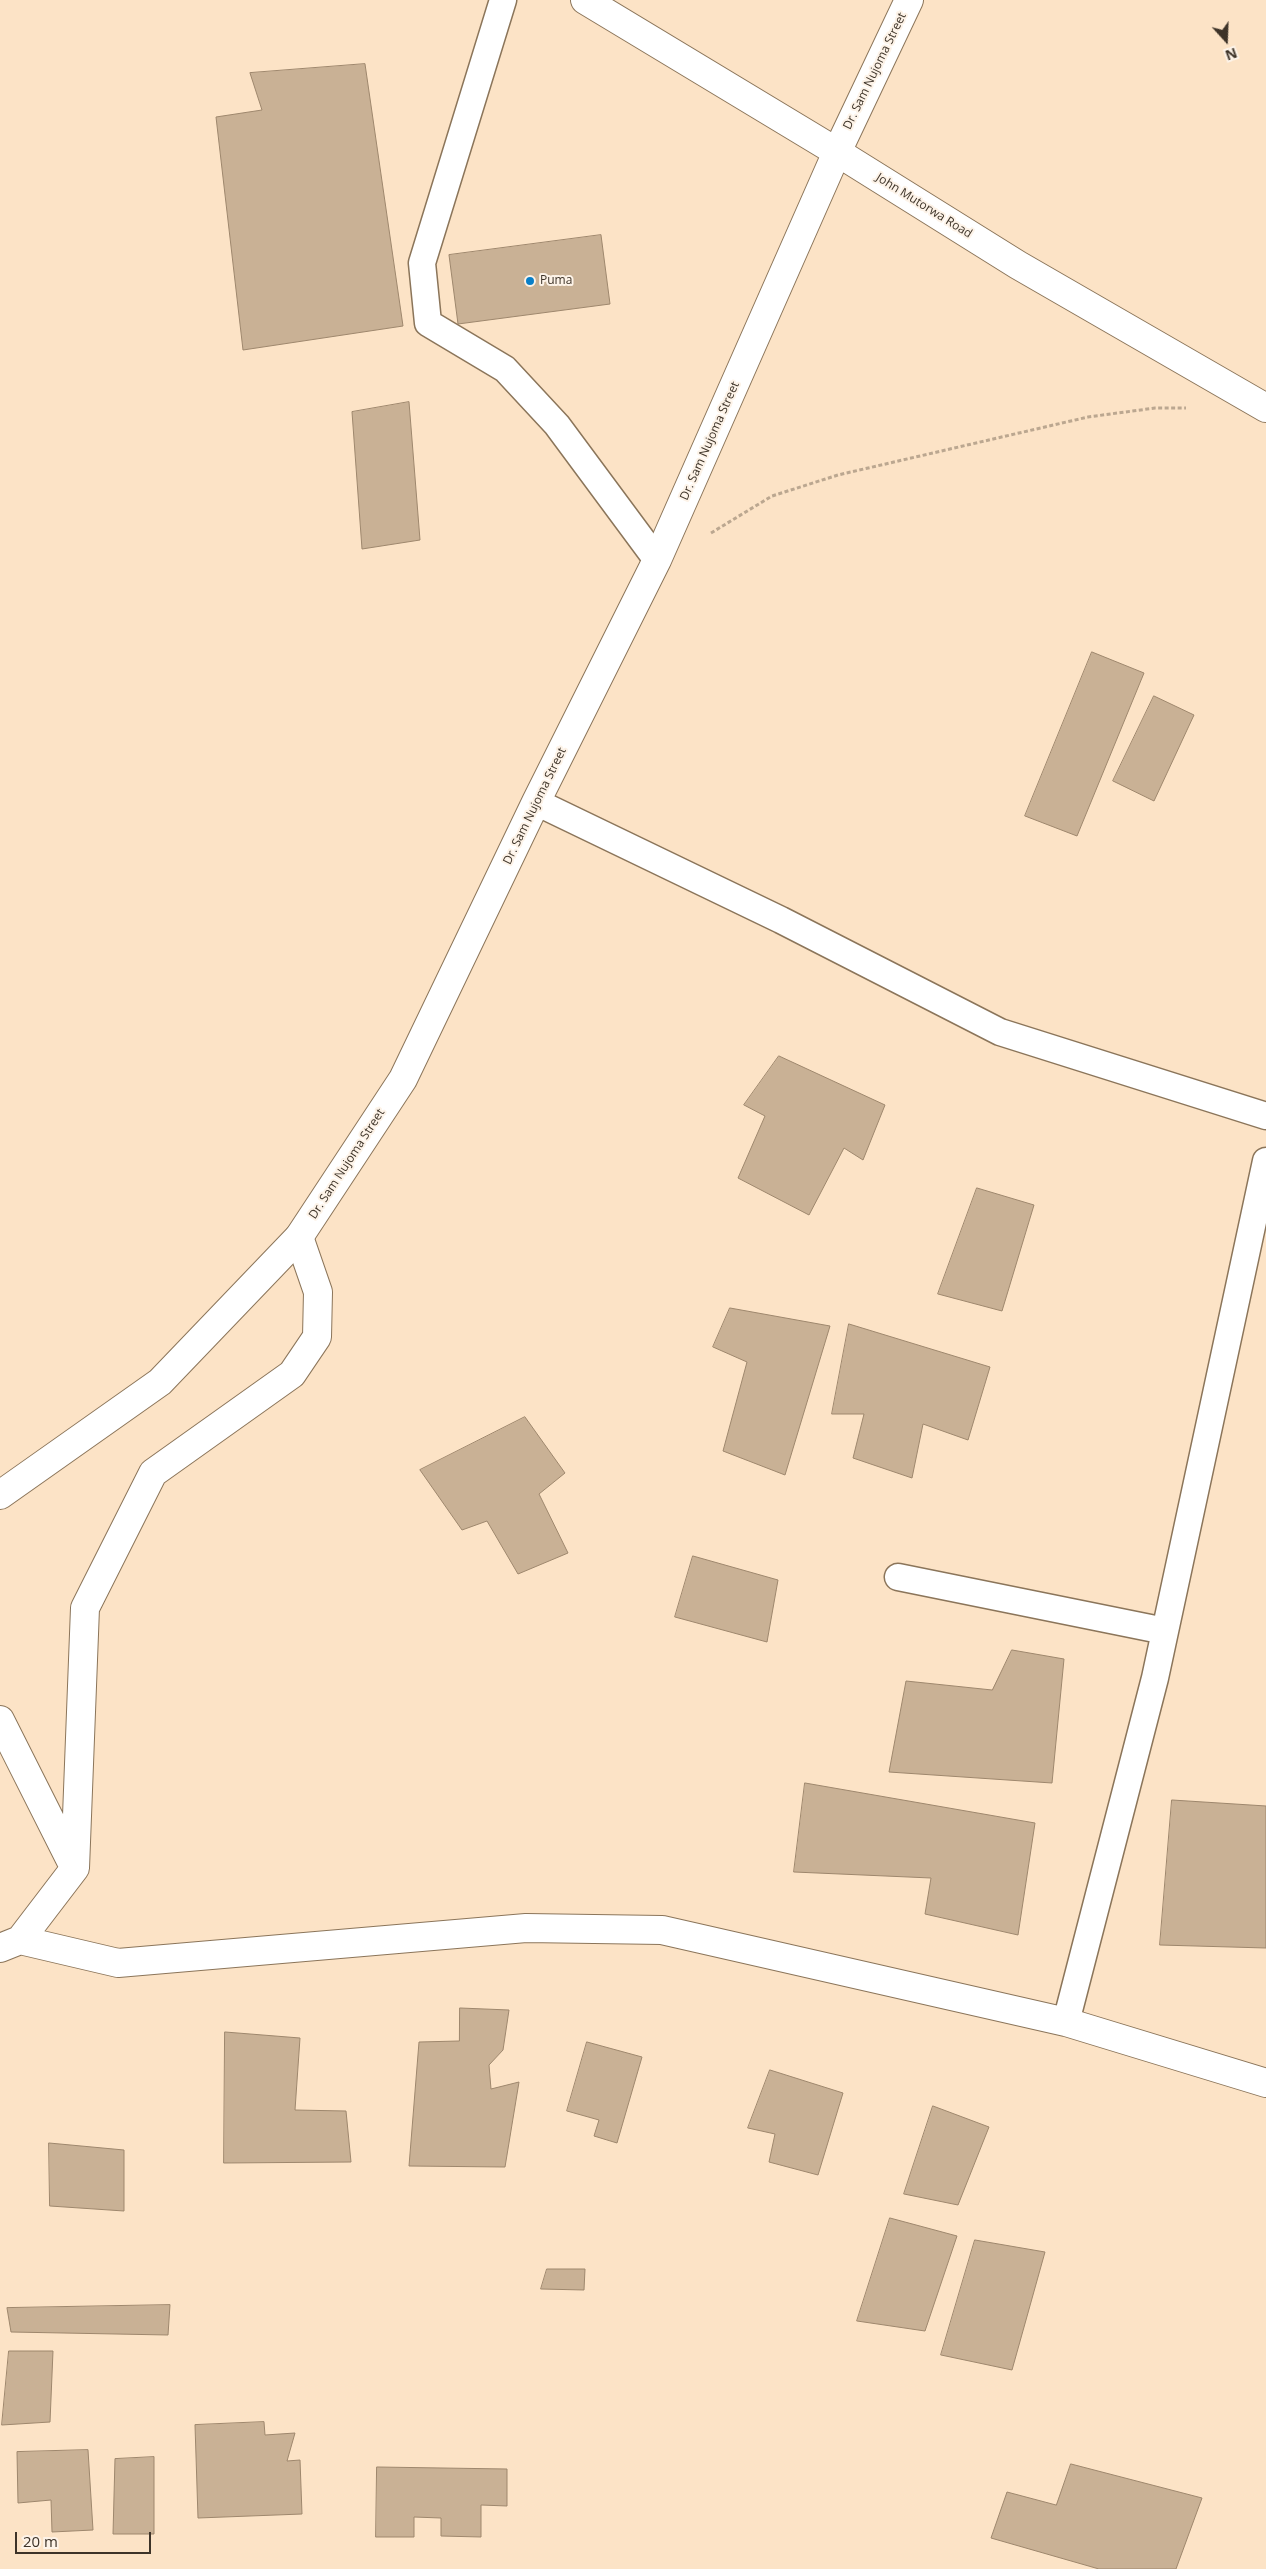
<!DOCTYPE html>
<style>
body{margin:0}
#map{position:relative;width:1266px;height:2569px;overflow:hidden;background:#fce3c6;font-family:"Open Sans",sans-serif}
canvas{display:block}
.north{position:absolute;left:1201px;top:15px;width:50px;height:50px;-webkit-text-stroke:4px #fdf3e8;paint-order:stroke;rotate:160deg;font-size:14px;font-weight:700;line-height:20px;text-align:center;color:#3d3328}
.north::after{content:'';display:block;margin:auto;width:18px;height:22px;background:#3d3328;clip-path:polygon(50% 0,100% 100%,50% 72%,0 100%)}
.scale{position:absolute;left:15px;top:2532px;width:136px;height:22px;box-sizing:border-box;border:2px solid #3d3328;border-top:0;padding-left:6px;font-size:15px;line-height:18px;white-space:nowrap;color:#3d3328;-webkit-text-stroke:4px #fdf3e8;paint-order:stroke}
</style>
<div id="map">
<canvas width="1266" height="2569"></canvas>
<div class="north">N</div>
<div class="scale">20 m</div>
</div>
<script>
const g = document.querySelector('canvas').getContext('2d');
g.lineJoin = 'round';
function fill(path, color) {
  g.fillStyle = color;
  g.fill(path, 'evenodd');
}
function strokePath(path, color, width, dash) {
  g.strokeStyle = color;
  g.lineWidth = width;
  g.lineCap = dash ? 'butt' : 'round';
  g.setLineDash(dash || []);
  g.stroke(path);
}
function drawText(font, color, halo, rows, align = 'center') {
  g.font = font + ' "Open Sans",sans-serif';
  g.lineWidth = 4;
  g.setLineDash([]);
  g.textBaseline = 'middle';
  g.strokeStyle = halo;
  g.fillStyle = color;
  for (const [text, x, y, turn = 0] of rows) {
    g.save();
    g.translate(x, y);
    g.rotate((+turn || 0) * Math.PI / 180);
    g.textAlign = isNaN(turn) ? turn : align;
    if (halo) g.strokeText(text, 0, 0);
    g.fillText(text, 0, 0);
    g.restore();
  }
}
const building = new Path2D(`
 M365 64 403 326 243 350 216 117 262 110 250 73Z
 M601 235 610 304 458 324 449 255Z
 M409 402 420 540 362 549 352 412Z
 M1092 652 1144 673 1077 836 1025 816Z
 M1154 696 1194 715 1154 801 1113 781Z
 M779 1056 885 1105 863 1160 844 1148 809 1215 738 1178 765 1116 744 1105Z
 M977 1188 1034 1205 1002 1311 938 1294Z
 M730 1308 830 1326 785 1475 723 1451 747 1362 713 1347Z
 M849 1324 990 1367 968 1440 923 1424 912 1478 853 1458 864 1414H832Z
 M525 1417 565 1473 539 1494 568 1553 518 1574 487 1521 462 1530 420 1470Z
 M693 1556 778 1580 767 1642 675 1617Z
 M1012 1650 1064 1659 1052 1783 889 1772 906 1681 992 1690Z
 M805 1783 1035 1823 1018 1935 925 1914 931 1878 794 1872Z
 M1172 1800 1266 1806V1948L1160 1945Z
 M460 2008 509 2010 503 2050 489 2065 491 2089 519 2082 505 2167 409 2166 419 2042 459 2041Z
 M225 2032 300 2038 295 2110 346 2111 351 2162 224 2163Z
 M587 2042 642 2057 617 2143 594 2136 599 2120 567 2111Z
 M770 2070 843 2093 818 2175 769 2162 775 2134 748 2128Z
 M933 2106 989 2127 958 2205 904 2194Z
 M49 2143 124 2150V2211L50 2206Z
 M890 2218 957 2236 925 2331 857 2321Z
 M975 2240 1045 2252 1012 2370 941 2355Z
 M547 2269H585L584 2290 541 2289Z
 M170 2305 168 2335 11 2332 7 2308Z
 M9 2351H53L50 2422 2 2425Z
 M264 2422 265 2435 295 2433 287 2461 300 2460 302 2514 198 2518 195 2425Z
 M88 2450 93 2530 52 2532 51 2500 18 2503 17 2452Z
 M154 2457V2534H113L115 2459Z
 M1071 2464 1202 2498 1176 2569H1099L991 2538 1007 2492 1056 2505Z
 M377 2467 507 2469V2506L481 2505V2537L441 2536V2518L414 2517V2537H376Z`);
const path = new Path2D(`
 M711 533 772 496 838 475 1088 417 1155 408H1186`);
const lane = new Path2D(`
 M503 0 422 263 428 323 505 369 557 425 657 560
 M536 802 781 920 1000 1032 1266 1116
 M898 1577 1165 1631
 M1066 2022 1155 1678 1266 1161`);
const street = new Path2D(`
 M0 1720 74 1867
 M20 1940 75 1868 85 1608 153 1473 292 1374 317 1337 318 1292 299 1237
 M0 1948 20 1940 118 1963 526 1928 662 1930 1066 2022 1266 2083`);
const secondary = new Path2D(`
 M585 0 837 152 1018 265 1266 408
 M0 1495 160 1382 299 1237 403 1079 536 802 657 560 837 152 909 0`);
const markers = [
 [530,281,5,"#097fc8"]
];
const streetNames = [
 ["Dr. Sam Nujoma Street",875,71,-64],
 ["John Mutorwa Road",924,206,32],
 ["Dr. Sam Nujoma Street",710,441,-66],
 ["Dr. Sam Nujoma Street",535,806,-64],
 ["Dr. Sam Nujoma Street",347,1164,-57]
];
const poiNames = [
 ["Puma",540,281]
];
fill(building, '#c9b195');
strokePath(building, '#9e876d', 1);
strokePath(lane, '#8b755a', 29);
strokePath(street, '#8b755a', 30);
strokePath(secondary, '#8b755a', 30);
strokePath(path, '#bba790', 3, [4, 2.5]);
strokePath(lane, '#fff', 26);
strokePath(street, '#fff', 28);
strokePath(secondary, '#fff', 28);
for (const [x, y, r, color] of markers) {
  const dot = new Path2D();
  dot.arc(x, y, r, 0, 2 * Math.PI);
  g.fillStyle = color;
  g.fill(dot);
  strokePath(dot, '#fdf3e8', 2);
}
drawText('12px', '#3d3328', '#fdf3e8', streetNames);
drawText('12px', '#3d3328', '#fdf3e8', poiNames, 'left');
</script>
